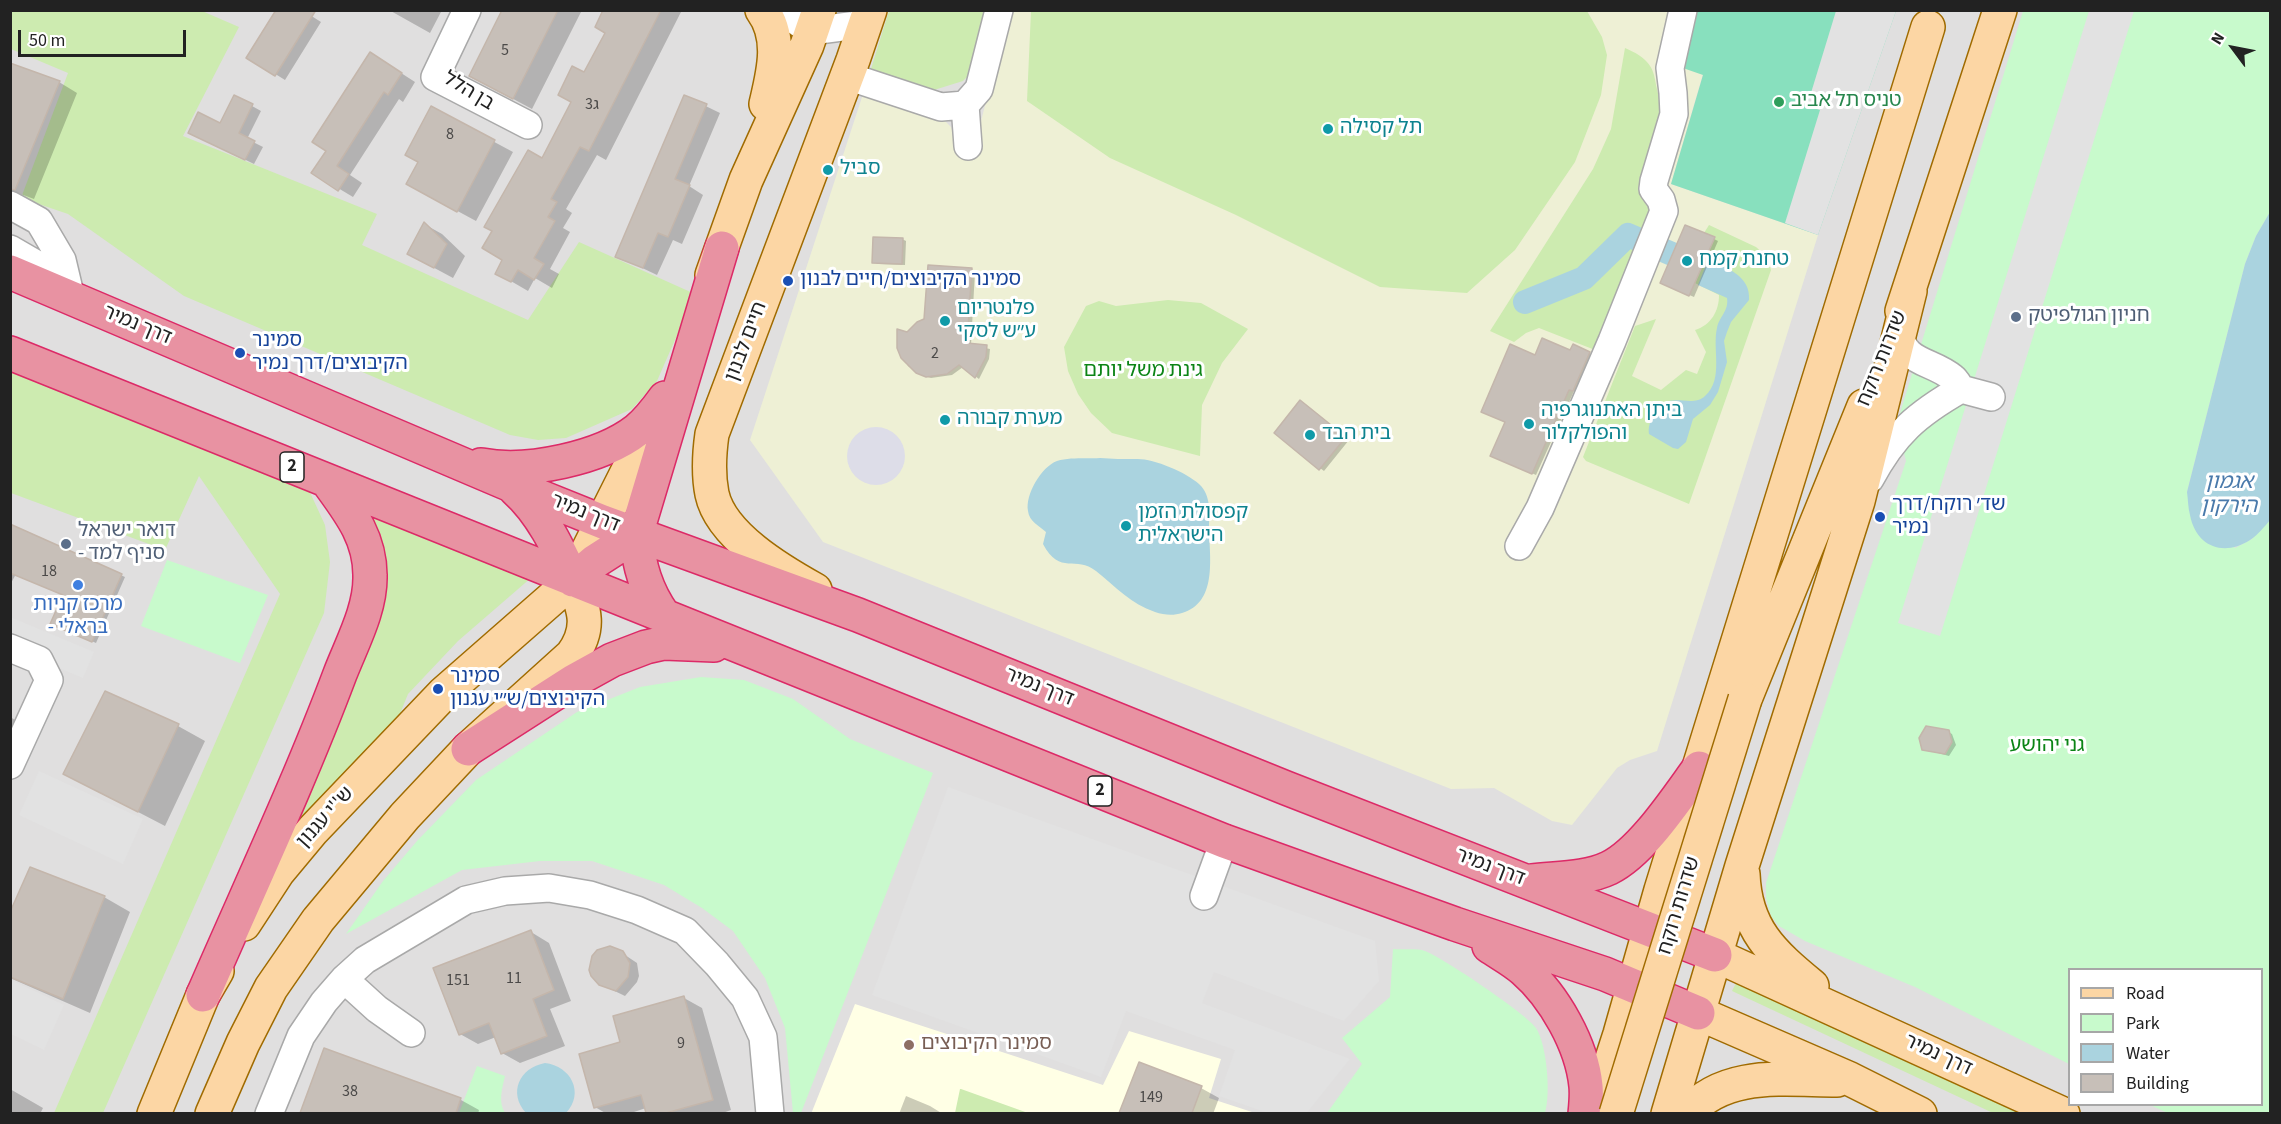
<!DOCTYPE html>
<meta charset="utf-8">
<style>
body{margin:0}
#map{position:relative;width:2281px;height:1124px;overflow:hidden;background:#f2efe9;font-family:"Source Sans 3",sans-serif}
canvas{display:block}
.frame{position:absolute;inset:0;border:12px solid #222;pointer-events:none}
.legend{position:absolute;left:2068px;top:968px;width:195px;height:138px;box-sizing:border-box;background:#fff;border:2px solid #a7a7a7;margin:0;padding:8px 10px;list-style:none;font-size:18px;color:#222}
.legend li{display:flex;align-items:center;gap:12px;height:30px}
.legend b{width:30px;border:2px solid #a7a7a7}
.north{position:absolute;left:2203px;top:18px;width:60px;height:60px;-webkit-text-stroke:4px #fff;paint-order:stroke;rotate:302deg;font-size:16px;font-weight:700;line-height:24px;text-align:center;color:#222}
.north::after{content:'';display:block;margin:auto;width:21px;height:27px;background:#222;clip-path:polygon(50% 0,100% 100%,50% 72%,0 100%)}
.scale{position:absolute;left:18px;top:30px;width:168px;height:27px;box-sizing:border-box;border:3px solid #222;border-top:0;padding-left:8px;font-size:18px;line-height:21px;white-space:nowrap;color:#222;-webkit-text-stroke:4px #fff;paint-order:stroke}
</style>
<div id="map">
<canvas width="2281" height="1124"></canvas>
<div class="frame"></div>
<ul class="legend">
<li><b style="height:8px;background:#fcd6a4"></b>Road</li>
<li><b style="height:16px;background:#c8facc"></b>Park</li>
<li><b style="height:16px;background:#aad3df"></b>Water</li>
<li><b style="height:16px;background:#c7bfb8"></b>Building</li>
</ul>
<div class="north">N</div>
<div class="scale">50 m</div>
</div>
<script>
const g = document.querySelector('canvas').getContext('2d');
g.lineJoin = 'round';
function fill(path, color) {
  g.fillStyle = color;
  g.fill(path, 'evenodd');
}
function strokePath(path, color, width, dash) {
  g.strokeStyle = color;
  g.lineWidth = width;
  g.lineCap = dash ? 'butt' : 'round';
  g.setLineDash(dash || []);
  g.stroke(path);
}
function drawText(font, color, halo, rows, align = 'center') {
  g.font = font + ' "Source Sans 3","Noto Sans Hebrew",sans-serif';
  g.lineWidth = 6;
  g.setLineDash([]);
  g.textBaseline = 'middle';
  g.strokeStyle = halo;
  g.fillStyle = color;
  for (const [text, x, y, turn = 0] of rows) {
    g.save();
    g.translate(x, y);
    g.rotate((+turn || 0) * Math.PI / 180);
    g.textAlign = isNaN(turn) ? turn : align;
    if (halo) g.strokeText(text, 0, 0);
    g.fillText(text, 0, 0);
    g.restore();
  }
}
const residential = new Path2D(`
 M10 11H2270V1113H11ZM2070 970H2262V1104H2070Z`);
const education = new Path2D(`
 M855 1004 1103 1085 1129 1031 1221 1059 1209 1098 1255 1113 811 1114Z`);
const farmland = new Path2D(`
 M1009 11H1696L1680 66 1703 74 1671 184 1818 235 1657 751 1630 760 1617 768 1572 825 1552 821 1494 788 1451 789 823 542 750 440 863 94 943 119 951 127 956 146 978 133Z`);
const grass = new Path2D(`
 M10 11H202L239 27 183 136 377 214 362 245 528 320 579 242 695 294 657 381 632 409 566 438 538 440 510 435 184 296 68 214 21 198 68 73 11 49Z
 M889 11H985L971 73 963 81 934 90 870 72Z
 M1031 11H1587L1602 37 1607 55 1601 95 1575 162 1515 250 1467 293 1380 287 1236 215 1110 158 1027 101Z
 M1625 48C1668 66 1646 84 1668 112L1644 199 1652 216 1595 350 1539 328 1526 333 1514 342 1490 331 1593 169 1611 129Z
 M1709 225 1756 247 1767 257 1771 270 1689 504 1586 461 1583 457 1635 326 1656 319 1632 376 1661 390 1686 370 1697 374 1706 352 1695 330C1711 325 1719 311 1719 295L1695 283 1714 238 1704 233Z
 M1168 300 1201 303 1248 329 1222 363 1202 405 1200 456 1112 433 1091 413 1078 394 1068 371 1064 347 1086 306 1099 301 1116 306Z
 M10 364 308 488 325 525 330 562 324 613 103 1113H54L280 594 199 476 165 550 11 493Z
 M358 500 532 577 458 641 408 694 393 731 258 880 377 608Z
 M1738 979 2026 1113H1993L1732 991Z
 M960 1089H961L1028 1113H955Z`);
const park = new Path2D(`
 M2023 11H2270V212L2256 236 2245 264 2187 492 2235 548 2252 539 2270 520V1113H2168L2150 1105 2262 1104V970H2070L2069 1064 1915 987 1805 941 1779 926 1771 916 1766 898V883L1906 461 1897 423Z
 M167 560 268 595 240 663 141 626Z
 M701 677 744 680 793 699 850 739 933 773 801 1113H793L785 1028 765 978 733 931 702 908 664 885 592 861H540L462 870 346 934 383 881 417 841 476 780 577 712 640 687Z
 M1393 949C1403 950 1417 948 1425 951 1442 957 1528 1015 1536 1028 1547 1045 1551 1094 1545 1113H1327L1362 1064 1342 1038 1390 997Z
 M477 1066 505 1076C502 1089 498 1102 505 1113H459Z`);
const pitch = new Path2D(`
 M1696 11H1896L1818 235 1671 184 1703 75 1680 67Z`);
const parking = new Path2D(`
 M1836 11H1896L1818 235 1785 223 1820 110 1807 106Z
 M2089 11H2134L1940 636 1898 623Z
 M10 617 94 652 83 678 11 648Z
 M39 771 143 819 123 864 19 815Z
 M948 787 1375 941 1379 981 1344 1021 1214 972 1202 1003 1350 1059 1306 1114 1268 1113 1219 1096 1235 1050 1126 1011 1101 1077 872 995Z
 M11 980 64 1005 44 1050 11 1034Z`);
const plaza = new Path2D(`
 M847 456a29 29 0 1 1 58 0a29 29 0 1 1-58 0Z`);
const water = new Path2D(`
 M2270 212V520C2264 527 2258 535 2250 540 2224 557 2196 547 2190 515 2188 508 2188 499 2187 492L2245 264 2256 236Z
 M1708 260C1727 268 1751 276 1749 300L1731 322 1727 332 1724 341 1727 362 1718 392 1710 405 1693 419 1686 442 1678 449 1673 448 1649 434C1648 427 1650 422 1653 416 1667 387 1690 410 1705 396 1724 379 1712 349 1717 328 1719 317 1729 311 1727 298L1698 285Z
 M1100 458C1112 459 1123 459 1136 459 1152 458 1186 472 1199 484 1212 496 1209 514 1209 531 1210 559 1217 603 1182 613 1173 616 1164 615 1155 612 1131 604 1116 587 1096 571 1076 555 1060 576 1043 544L1046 532C1039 526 1029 521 1028 511 1025 495 1041 467 1057 461 1070 457 1087 459 1100 458Z
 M545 1063C571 1066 585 1093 566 1113H526C508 1093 519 1068 545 1063Z`);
const shadow = new Path2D(`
 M302 10 321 22 285 80 248 57Z
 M389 10H442L430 33Z
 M504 10H582L532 109 489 86Z
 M604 10H682L606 160 597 155 566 209 572 213 563 228 570 232 550 269 559 274 552 288 535 278 528 291 497 273 504 259 543 160 606 32Z
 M384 62 415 82 403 102 399 99 350 175 362 183 353 197 313 173Z
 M10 64 59 82 77 93 34 199 10 190Z
 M685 96 720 113 689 186 703 195 682 244 673 240 657 275 617 256Z
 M252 106 261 111 247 139 263 147 254 164 199 137Z
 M431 108 513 152 476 221 426 194 420 162Z
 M424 224 442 234 465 256 453 278 427 264Z
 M902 239 906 241 905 265 878 264 874 262Z
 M1714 239 1718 241 1694 297 1666 285Z
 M971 269 975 271 971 345 990 349 989 359 979 379 963 367 952 375 931 378 921 375 908 366 899 348 907 334 926 320Z
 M1573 346 1593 355 1577 392 1574 391 1536 475 1496 457 1507 422 1536 357 1571 352Z
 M1304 405 1349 440 1324 471 1320 468Z
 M10 526 125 577 96 643 56 625 65 595 16 574 10 585Z
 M105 693 178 726 205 741 165 826 65 774Z
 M10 717 24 725 10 754Z
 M1948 732 1952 734 1956 745 1949 756 1923 749Z
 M104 897 130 912 90 1013 10 978V916Z
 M531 932 549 943 571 1001 550 1009 565 1046 520 1063 502 1053 496 1037 478 1044 460 1034Z
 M616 949 637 963 639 976 637 982 625 996 600 984Z
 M684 998 702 1008 731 1110 720 1114H648L646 1108 628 1114H607L595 1107 622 1043Z
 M325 1050 461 1100 479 1110 478 1114H301Z
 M1140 1064 1201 1088 1219 1098 1213 1114H1121Z
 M10 1089 43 1108 40 1114H10Z
 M906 1096 930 1106 943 1114H899Z`);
const canal = new Path2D(`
 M1525 302 1584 278 1628 235 1672 254`);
const building = new Path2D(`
 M276 10H316L275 76 246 58Z
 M502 10H558L513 99 469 76Z
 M603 10H661L589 151 580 147 551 199 557 202 548 217 555 221 534 258 544 264 534 280 518 270 511 282 495 274 502 260 482 248 492 231 484 227 528 150 542 158 571 102 558 95 572 66 584 72 605 33 595 27Z
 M370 52 402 73 388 95 384 92 337 166 349 174 338 191 311 173 326 151 312 142Z
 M10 63 60 81 15 190 10 189Z
 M234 95 253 104 239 133 255 141 245 160 188 133 198 112 220 123Z
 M684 95 707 104 675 179 690 185 668 237 658 233 643 268 615 257Z
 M431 106 495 140 457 212 406 184 418 162 405 155Z
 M424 222 447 244 434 268 407 254Z
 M1685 225 1715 237 1689 296 1660 283Z
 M873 237 903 238 902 264 872 263Z
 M928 265 972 268 967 343 987 345 986 357 975 378 959 365 947 374 926 377 916 373 901 358 897 348V329L907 332 917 322 924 319Z
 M1542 338 1570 350 1573 344 1590 352 1573 391 1569 390 1532 474 1490 456 1505 422 1481 412 1510 344 1535 355Z
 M1300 400 1346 437 1319 470 1274 433Z
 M10 524 122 574 92 642 50 624 63 595 10 573Z
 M105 691 179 724 138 812 63 774Z
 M1926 726 1949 730 1952 742 1945 754 1922 750 1919 738Z
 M30 867 105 896 63 999 10 977V912Z
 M531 930 554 990 533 999 547 1036 501 1054 489 1023 459 1035 433 968Z
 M610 946 623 951 630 963 628 977 616 991 599 985 591 976 589 970 592 956 597 950Z
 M684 996 713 1100 666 1113H646L641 1095 594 1108 579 1054 620 1042 613 1016Z
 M324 1048 461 1098 456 1113H300Z
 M1139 1062 1202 1086 1192 1113H1119Z`);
const minor = new Path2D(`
 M467 10 435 77 528 125
 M779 10 811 31 865 24
 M847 76 941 107 965 105 979 89 999 10
 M965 105 968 146
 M10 205 39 221 62 260 71 298
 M10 249 67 282
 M1899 330C1902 364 1932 360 1953 378 1956 380 1959 386 1961 389
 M1870 479C1894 434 1917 414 1961 389L1991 397
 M1519 546 1540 508 1612 341 1664 211 1661 200 1653 189 1654 181 1674 114 1673 93 1670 68 1683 10
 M10 648 39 660 49 680 10 765
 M1204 896 1224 841
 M344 979 377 1009 411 1033
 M269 1114 301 1036 324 1002 344 979 365 960 466 900 505 891 549 888 590 895 637 910 685 931 717 964 745 998 763 1037 770 1114`);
const major = new Path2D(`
 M762 10C783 38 773 74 766 104
 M712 275 746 180 807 45 819 10
 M1902 311 2000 10
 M815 590C781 571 721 536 712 494 708 474 709 455 712 434L853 60 870 10
 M1745 699 1864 406
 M1743 874C1745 929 1772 953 1812 986
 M244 924 278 872 313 830 444 693 573 580 660 407
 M1715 955 2063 1114
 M1698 1013 1850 1079 1920 1114
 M154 1114 203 995 217 971
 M212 1114 243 1043 271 988 318 920 405 816 468 749 572 655C592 628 584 609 573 580
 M1594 1114 1620 1034 1661 890 1928 27
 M1668 1114 1742 866 1858 501 1910 291
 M1687 1114C1725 1070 1785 1080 1837 1080`);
const highway = new Path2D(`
 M10 272 511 485 603 522 858 615 1286 788 1715 955
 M10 353 1224 841 1455 924 1605 974 1698 1013
 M481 465C527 474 601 458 637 430 648 421 657 409 665 398
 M515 489C542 513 558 548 573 580
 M573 580 594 562 636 535
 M664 616C646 591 639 566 636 535L722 248
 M468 749 574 681 612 660 646 647 664 643 714 645
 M1531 881C1556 878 1586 879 1609 868 1642 852 1677 798 1699 768
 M1489 946C1501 954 1514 961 1524 970 1554 996 1582 1045 1586 1086 1587 1095 1586 1104 1585 1114
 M203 995C249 889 299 783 340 674 352 643 371 609 370 575 370 537 349 511 328 482`);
const majorBridge = new Path2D(`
 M1616 1114 1745 699`);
const markers = [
 [1779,102,6,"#2e9e5b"],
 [1328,129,6,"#0f9aa8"],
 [828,170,6,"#0f9aa8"],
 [1687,261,6,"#0f9aa8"],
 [788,281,6,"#1a4fb4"],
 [2016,317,6,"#5c6f8a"],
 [945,321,6,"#0f9aa8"],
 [240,353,6,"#1a4fb4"],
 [945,420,6,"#0f9aa8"],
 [1529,424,6,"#0f9aa8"],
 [1310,435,6,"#0f9aa8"],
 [1880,517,6,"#1a4fb4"],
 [1126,526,6,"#0f9aa8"],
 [66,544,6,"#5c6f8a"],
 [78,585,6,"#3f7fe0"],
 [438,689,6,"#1a4fb4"],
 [909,1045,6,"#8d6e63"]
];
const numberNames = [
 ["5",505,51],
 ["3ג",592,105],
 ["8",450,135],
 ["2",935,354],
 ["18",49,572],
 ["11",514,979],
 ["151",458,981],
 ["9",681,1044],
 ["38",350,1092],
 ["149",1151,1098]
];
const shields = [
 [292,467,24],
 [1100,791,24]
];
const shieldNames = [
 ["2",292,467],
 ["2",1100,791]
];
const streetNames = [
 ["בן הלל",468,92,31],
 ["דרך נמיר",137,326,23],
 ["חיים לבנון",747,342,-69],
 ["שדרות רוקח",1883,359,-68],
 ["דרך נמיר",585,514,22],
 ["דרך נמיר",1039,688,22],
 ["ש''י עגנון",326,818,-48],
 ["דרך נמיר",1490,868,21],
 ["שדרות רוקח",1680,906,-73],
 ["דרך נמיר",1938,1056,25]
];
const leisureNames = [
 ["טניס תל אביב",1791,102]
];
const cultureNames = [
 ["תל קסילה",1340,129],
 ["סביל",840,170],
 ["טחנת קמח",1699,261],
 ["פלנטריום",957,310],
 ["ע״ש לסקי",957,333],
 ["ביתן האתנוגרפיה",1541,412],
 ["והפולקלור",1541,435],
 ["מערת קבורה",957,420],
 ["בית הבד",1322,435],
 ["קפסולת הזמן",1138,514],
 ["הישראלית",1138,537]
];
const transitNames = [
 ["סמינר הקיבוצים/חיים לבנון",800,281],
 ["סמינר",252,342],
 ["הקיבוצים/דרך נמיר",252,365],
 ["שד׳ רוקח/דרך",1892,506],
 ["נמיר",1892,529],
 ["סמינר",450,678],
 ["הקיבוצים/ש״י עגנון",450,701]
];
const serviceNames = [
 ["חניון הגולפיטק",2028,317],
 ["דואר ישראל",78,532],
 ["- סניף למד",78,555]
];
const parkNames = [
 ["גינת משל יותם",1143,372],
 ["גני יהושע",2047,747]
];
const shopNames = [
 ["מרכז קניות",78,606],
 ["- בראלי",78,629]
];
const educationNames = [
 ["סמינר הקיבוצים",921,1045]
];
const waterNames = [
 ["אגמון",2229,483],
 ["הירקון",2229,507]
];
fill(residential, '#e0dfdf');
fill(education, '#ffffe5');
fill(farmland, '#eef0d5');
fill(grass, '#cdebb0');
fill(park, '#c8facc');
fill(pitch, '#88e0be');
fill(parking, '#e2e2e2');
fill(plaza, '#dddde8');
fill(water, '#aad3df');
fill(shadow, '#0003');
strokePath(canal, '#aad3df', 24);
fill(building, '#c7bfb8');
strokePath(building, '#c4b6ab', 1.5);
strokePath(minor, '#a9a9a9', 30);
strokePath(major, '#a06b00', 36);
strokePath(highway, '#dc2a67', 36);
strokePath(minor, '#fff', 27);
strokePath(major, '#fcd6a4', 33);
strokePath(highway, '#e892a2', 33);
strokePath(majorBridge, '#a06b00', 36, []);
strokePath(majorBridge, '#fcd6a4', 33);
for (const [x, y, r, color] of markers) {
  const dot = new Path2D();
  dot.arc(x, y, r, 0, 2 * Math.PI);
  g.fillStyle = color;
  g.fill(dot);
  strokePath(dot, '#fff', 2);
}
drawText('16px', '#4b4948', null, numberNames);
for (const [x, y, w] of shields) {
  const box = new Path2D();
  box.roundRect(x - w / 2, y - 15, w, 30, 4.5);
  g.fillStyle = '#fff';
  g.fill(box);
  strokePath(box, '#222', 1.5);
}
drawText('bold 18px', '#222', null, shieldNames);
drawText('20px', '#222', '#fff', streetNames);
drawText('20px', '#27864d', '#fff', leisureNames, 'left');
drawText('20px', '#0d838f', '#fff', cultureNames, 'left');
drawText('20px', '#164399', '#fff', transitNames, 'left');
drawText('20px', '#4e5e75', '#fff', serviceNames, 'left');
drawText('20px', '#0c8416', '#fff', parkNames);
drawText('20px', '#366cbe', '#fff', shopNames);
drawText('20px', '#785e54', '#fff', educationNames, 'left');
drawText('italic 21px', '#4a7aab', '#fff', waterNames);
</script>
